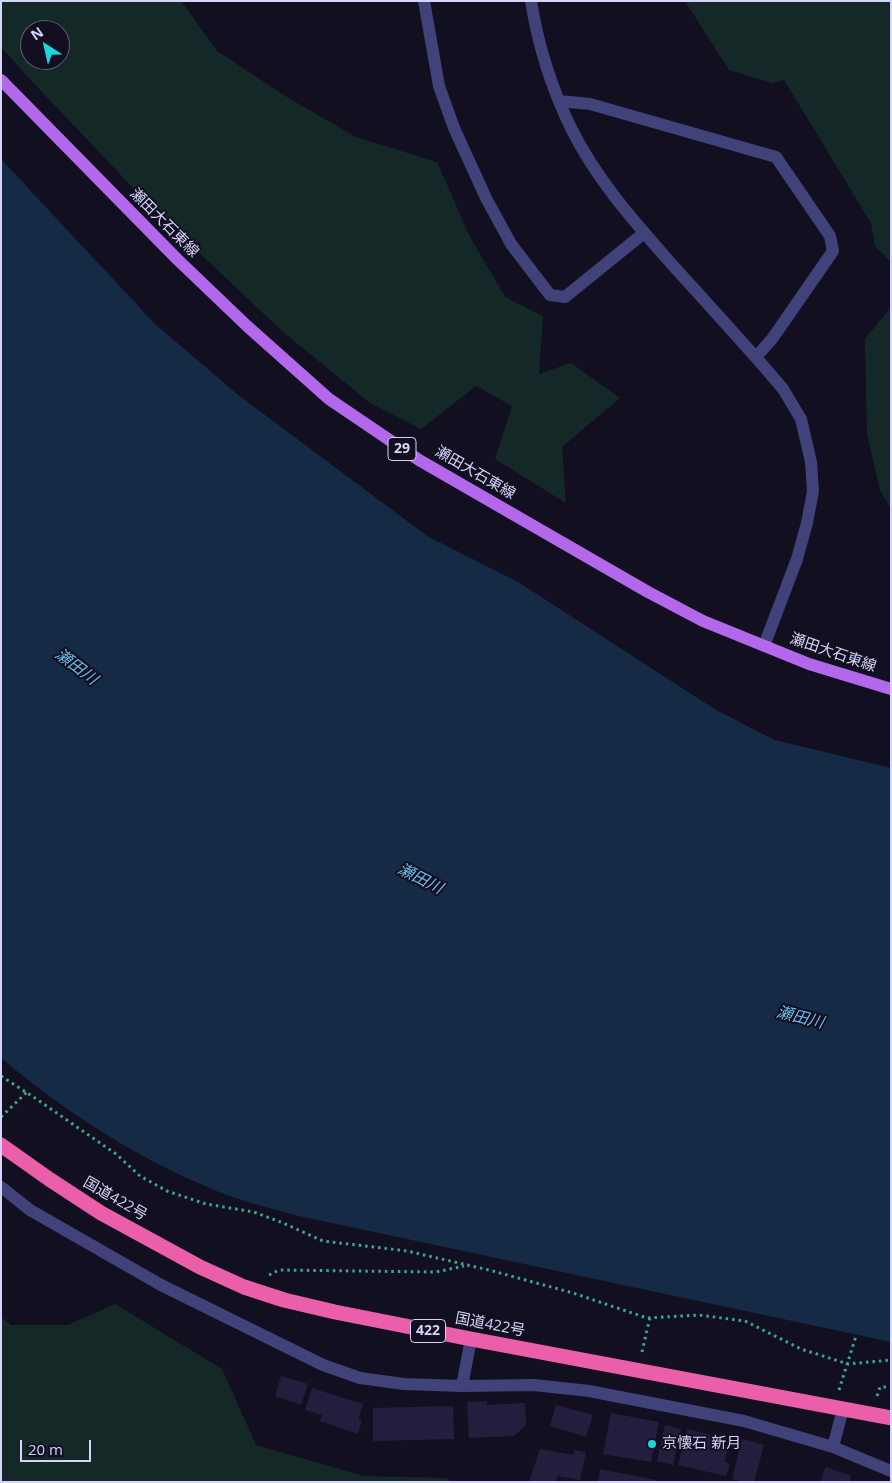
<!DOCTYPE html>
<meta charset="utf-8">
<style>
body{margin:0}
#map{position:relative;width:892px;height:1483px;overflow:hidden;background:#121020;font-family:"Open Sans",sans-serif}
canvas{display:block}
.frame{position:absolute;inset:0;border:2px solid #d6d4fa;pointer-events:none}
.north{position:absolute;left:20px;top:20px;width:50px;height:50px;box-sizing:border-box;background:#121020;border:1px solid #605e77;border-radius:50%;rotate:325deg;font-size:14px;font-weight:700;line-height:20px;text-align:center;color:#d6d4fa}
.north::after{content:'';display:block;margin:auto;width:18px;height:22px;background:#1cd6de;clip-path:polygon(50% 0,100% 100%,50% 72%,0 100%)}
.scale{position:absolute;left:20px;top:1440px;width:71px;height:22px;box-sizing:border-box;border:2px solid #d6d4fa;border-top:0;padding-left:6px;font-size:15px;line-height:18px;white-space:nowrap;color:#d6d4fa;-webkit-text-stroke:4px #121020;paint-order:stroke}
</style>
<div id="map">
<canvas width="892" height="1483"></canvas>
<div class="frame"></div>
<div class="north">N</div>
<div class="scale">20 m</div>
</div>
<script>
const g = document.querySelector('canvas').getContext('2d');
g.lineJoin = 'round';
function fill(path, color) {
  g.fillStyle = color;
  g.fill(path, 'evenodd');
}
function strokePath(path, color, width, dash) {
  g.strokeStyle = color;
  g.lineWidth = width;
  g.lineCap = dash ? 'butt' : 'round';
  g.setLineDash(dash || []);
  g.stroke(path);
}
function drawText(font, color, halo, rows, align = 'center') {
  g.font = font + ' "Open Sans","Noto Sans JP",sans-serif';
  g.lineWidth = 4;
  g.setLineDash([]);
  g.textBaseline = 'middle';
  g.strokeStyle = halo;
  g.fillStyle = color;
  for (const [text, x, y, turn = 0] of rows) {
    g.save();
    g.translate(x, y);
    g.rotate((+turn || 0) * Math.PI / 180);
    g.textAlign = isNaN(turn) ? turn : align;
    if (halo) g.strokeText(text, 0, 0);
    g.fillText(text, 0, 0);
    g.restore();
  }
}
const green = new Path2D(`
 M1 1H181L217 51 290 99 356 137 437 162 469 235 505 297 543 316 539 374 571 363 620 398 562 447 566 503 495 459 512 406 476 386 421 429 370 403 282 331 155 211 25 74 1 47ZM30 30H60V60H30Z
 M685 1H891V262L875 246 871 223 784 80 771 83 729 70Z
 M891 307V509L880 490 867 434 865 339Z
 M115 1304 222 1369 256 1445 363 1476 447 1478 450 1482H1V1317L11 1325H68Z`);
const water = new Path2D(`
 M1 159 155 324 237 394 427 536 518 582 716 710 775 740 891 768V1342L294 1215C268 1207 240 1201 214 1190 137 1158 65 1112 1 1058Z`);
const building = new Path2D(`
 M281 1376 308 1384 301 1405 275 1396Z
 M312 1388 363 1404 358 1419 362 1420 358 1434 320 1421 322 1415 305 1410Z
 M487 1401V1405L525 1403 526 1425 514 1436 469 1438 467 1402Z
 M556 1405 593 1415 586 1437 550 1426Z
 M453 1406 454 1439 373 1441V1408Z
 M611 1413 659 1422 651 1462 603 1454Z
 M665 1425 681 1429 673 1465 657 1461Z
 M687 1429 724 1438 723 1443 729 1444 724 1462 730 1464 726 1476 678 1465Z
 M742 1439 764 1445 754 1482H743L732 1479Z
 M540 1449 573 1455 574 1450 586 1452 580 1480 557 1476 556 1482H529Z
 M826 1467 851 1476 849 1482H820Z
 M600 1469 656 1480V1482H598Z`);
const path = new Path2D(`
 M1 1076 35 1098 116 1154 140 1176 167 1191 206 1204 254 1212 283 1223 323 1241 407 1251 489 1270 573 1293 647 1318 699 1315 745 1321 801 1349 848 1364 891 1360
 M1 1117 27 1092
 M269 1275 279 1270 436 1272 464 1266
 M642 1352 650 1317
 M839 1390 856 1336
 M877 1396 880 1387H891`);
const minor = new Path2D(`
 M424 1 439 86 454 128 486 198 511 244 550 295 565 297 644 233
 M531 1C538 45 551 87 571 128 597 181 638 226 677 270 707 303 737 336 766 369L783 389 801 419 811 462 813 491 807 523 797 559 764 646
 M559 101 590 104 776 157 830 236 833 251 772 339 756 357
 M1 1187 30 1210 161 1285 323 1365 360 1378 404 1384 462 1386 534 1385 589 1391 744 1421 833 1447 891 1471
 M462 1386 471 1339
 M833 1447 843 1409`);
const major = new Path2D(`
 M1 80 177 259 247 326 329 399 419 460 648 592 703 621 809 664 891 689`);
const highway = new Path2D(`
 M1 1145 49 1179 101 1213 200 1267 244 1287 284 1300 335 1312 471 1339 891 1418`);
const markers = [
 [652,1444,5,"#1cd6de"]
];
const shields = [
 [402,449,28],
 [428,1331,35]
];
const shieldNames = [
 ["29",402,449],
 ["422",428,1331]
];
const streetNames = [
 ["瀬田大石東線",164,223,45],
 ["瀬田大石東線",475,473,30],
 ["瀬田大石東線",833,653,19],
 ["国道422号",115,1199,30],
 ["国道422号",490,1325,11]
];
const poiNames = [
 ["京懐石 新月",662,1444]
];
const waterNames = [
 ["瀬田川",76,667,37],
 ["瀬田川",420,879,27],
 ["瀬田川",800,1018,14]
];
fill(green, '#142927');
fill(water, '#152a44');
fill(building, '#231e3e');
strokePath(path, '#3da598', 3, [2.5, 4]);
strokePath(minor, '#404279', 12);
strokePath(major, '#b368ec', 12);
strokePath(highway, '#eb5eaa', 15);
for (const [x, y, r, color] of markers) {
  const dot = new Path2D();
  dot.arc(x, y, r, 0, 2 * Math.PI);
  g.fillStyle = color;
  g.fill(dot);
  strokePath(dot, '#121020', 2);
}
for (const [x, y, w] of shields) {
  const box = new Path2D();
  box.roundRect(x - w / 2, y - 11.5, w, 23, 4);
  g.fillStyle = '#121020';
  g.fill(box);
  strokePath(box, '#d6d4fa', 1);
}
drawText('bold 14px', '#d6d4fa', null, shieldNames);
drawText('15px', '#d6d4fa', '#121020', streetNames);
drawText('15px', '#d6d4fa', '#121020', poiNames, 'left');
drawText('italic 16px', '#6ebaed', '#121020', waterNames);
</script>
